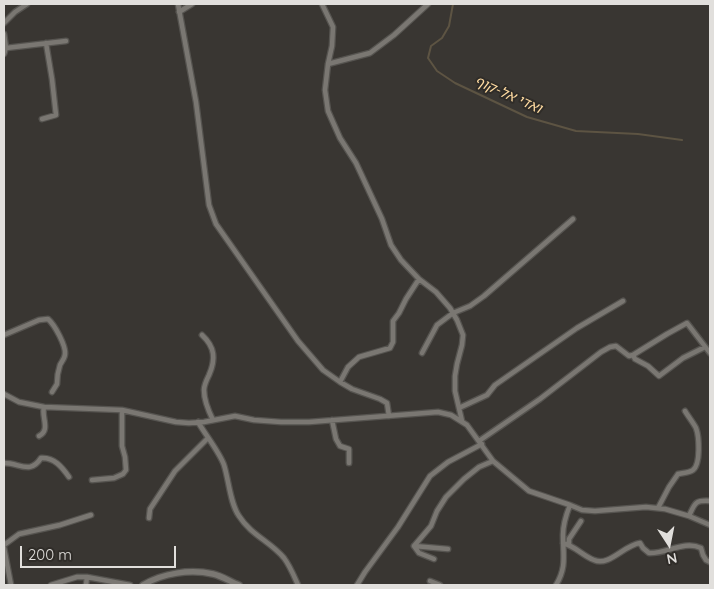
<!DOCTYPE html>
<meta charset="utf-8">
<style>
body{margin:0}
#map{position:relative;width:714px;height:589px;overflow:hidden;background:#393632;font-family:Quicksand,sans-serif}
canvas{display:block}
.frame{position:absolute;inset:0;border:5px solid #e1dfdc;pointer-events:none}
.north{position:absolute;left:644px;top:519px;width:50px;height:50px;-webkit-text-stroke:4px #2f2c28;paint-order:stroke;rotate:169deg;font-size:14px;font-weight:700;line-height:20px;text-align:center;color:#e1dfdc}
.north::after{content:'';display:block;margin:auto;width:18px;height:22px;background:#e1dfdc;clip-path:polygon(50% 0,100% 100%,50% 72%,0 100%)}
.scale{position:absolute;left:20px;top:546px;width:156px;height:22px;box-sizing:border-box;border:2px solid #e1dfdc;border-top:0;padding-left:6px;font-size:15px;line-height:18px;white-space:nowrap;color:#e1dfdc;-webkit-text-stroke:4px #2f2c28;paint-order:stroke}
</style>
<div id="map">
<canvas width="714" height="589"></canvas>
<div class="frame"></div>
<div class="north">N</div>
<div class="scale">200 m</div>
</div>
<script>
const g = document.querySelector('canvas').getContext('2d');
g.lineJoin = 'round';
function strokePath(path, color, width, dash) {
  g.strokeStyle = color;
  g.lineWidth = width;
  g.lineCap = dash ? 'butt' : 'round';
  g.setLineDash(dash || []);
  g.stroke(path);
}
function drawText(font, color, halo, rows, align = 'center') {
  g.font = font + ' Quicksand,"Noto Sans Hebrew",sans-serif';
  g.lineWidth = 4;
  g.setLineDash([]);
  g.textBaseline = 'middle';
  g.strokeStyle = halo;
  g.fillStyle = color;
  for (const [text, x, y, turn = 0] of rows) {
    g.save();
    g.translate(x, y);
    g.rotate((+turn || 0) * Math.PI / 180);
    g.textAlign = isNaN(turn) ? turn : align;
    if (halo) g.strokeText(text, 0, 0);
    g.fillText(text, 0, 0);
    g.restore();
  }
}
const stream = new Path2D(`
 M453 4 449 26 442 38 431 46 428 58 437 71 455 83 527 117 576 131 638 134 682 140`);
const minor = new Path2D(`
 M178 4 196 102 209 205 216 224 298 341 323 370 340 382 352 389 380 399 387 403 389 416
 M322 4 333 27 332 46 328 64 325 90 328 111 340 138 356 163 382 219 391 245 401 260 419 279 436 292 450 308 457 320 463 335 462 345 457 364 455 376V391L462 421
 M179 12 192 4
 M4 23 15 12 27 4
 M4 34 6 48 4 54
 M6 48 66 41
 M328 64 370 53 394 35 428 4
 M42 119 56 115 52 79 46 43
 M4 335 39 320 48 319C55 325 66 346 65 354 65 358 62 361 60 365 58 371 57 378 57 384L52 392
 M202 335C215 347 216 359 209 375 207 379 204 385 204 390 204 401 208 410 213 420
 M422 353 437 325 453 313 470 306 484 296 573 219
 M633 355 635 359 648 366 659 376 683 358 705 347
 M340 382 348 367 359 357 390 348 393 342V321L399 313 406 299 419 279
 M4 394 19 402 44 407 122 410 176 422 189 423 204 422 235 416 254 420 281 422H309L438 412 451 415 467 425 493 461 529 491 570 505 582 510 595 511 646 507 665 509 689 516 710 525
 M459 408 487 395 495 385 577 328 623 301
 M332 420 336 439 340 446 349 449V463
 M198 422C205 434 220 453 224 465 229 481 230 503 239 516 251 535 271 542 284 558 290 566 294 576 298 585
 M39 436C51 430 41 417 44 407
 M479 441 540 399 601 352 610 347 616 346 629 356 633 355 667 334 687 323 710 353
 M4 463C20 463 30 475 41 458 54 457 62 467 69 477
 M92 480 114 478 123 474 126 470 125 457 122 446V410
 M658 508 669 487 678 474C682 473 689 473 693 470 701 464 699 436 696 428 694 424 688 416 685 411
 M689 516C695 503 695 500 710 501
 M149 518 150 509 175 471 208 438
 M563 543C575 546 583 556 594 560 609 567 624 545 640 543L643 548 649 553C666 554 684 540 701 548L703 555 706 560 710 562
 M569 544V539L581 521
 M4 545 19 534 60 525 91 515
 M414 546 431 526 437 511 446 497 464 479 479 467 493 461
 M414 546 448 549
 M414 546 419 553 434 559
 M4 548 11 585
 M430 581 440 585
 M51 585 77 577H87L130 585
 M86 585 87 577
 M357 585 365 572 398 527 430 476 448 462 482 444
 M556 585C567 567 563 555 563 535 563 524 566 515 570 505`);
const tertiary = new Path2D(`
 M143 585C163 573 190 569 213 574 222 576 231 582 239 585`);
const waterNames = [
 ["ואדי אל-קוף",508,95,24]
];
strokePath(stream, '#5d5443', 2);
strokePath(minor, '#565450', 7);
strokePath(tertiary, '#565450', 8);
strokePath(minor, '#7a7772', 4.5);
strokePath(tertiary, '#7a7772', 5.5);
drawText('italic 14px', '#ffdba1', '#2f2c28', waterNames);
</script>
